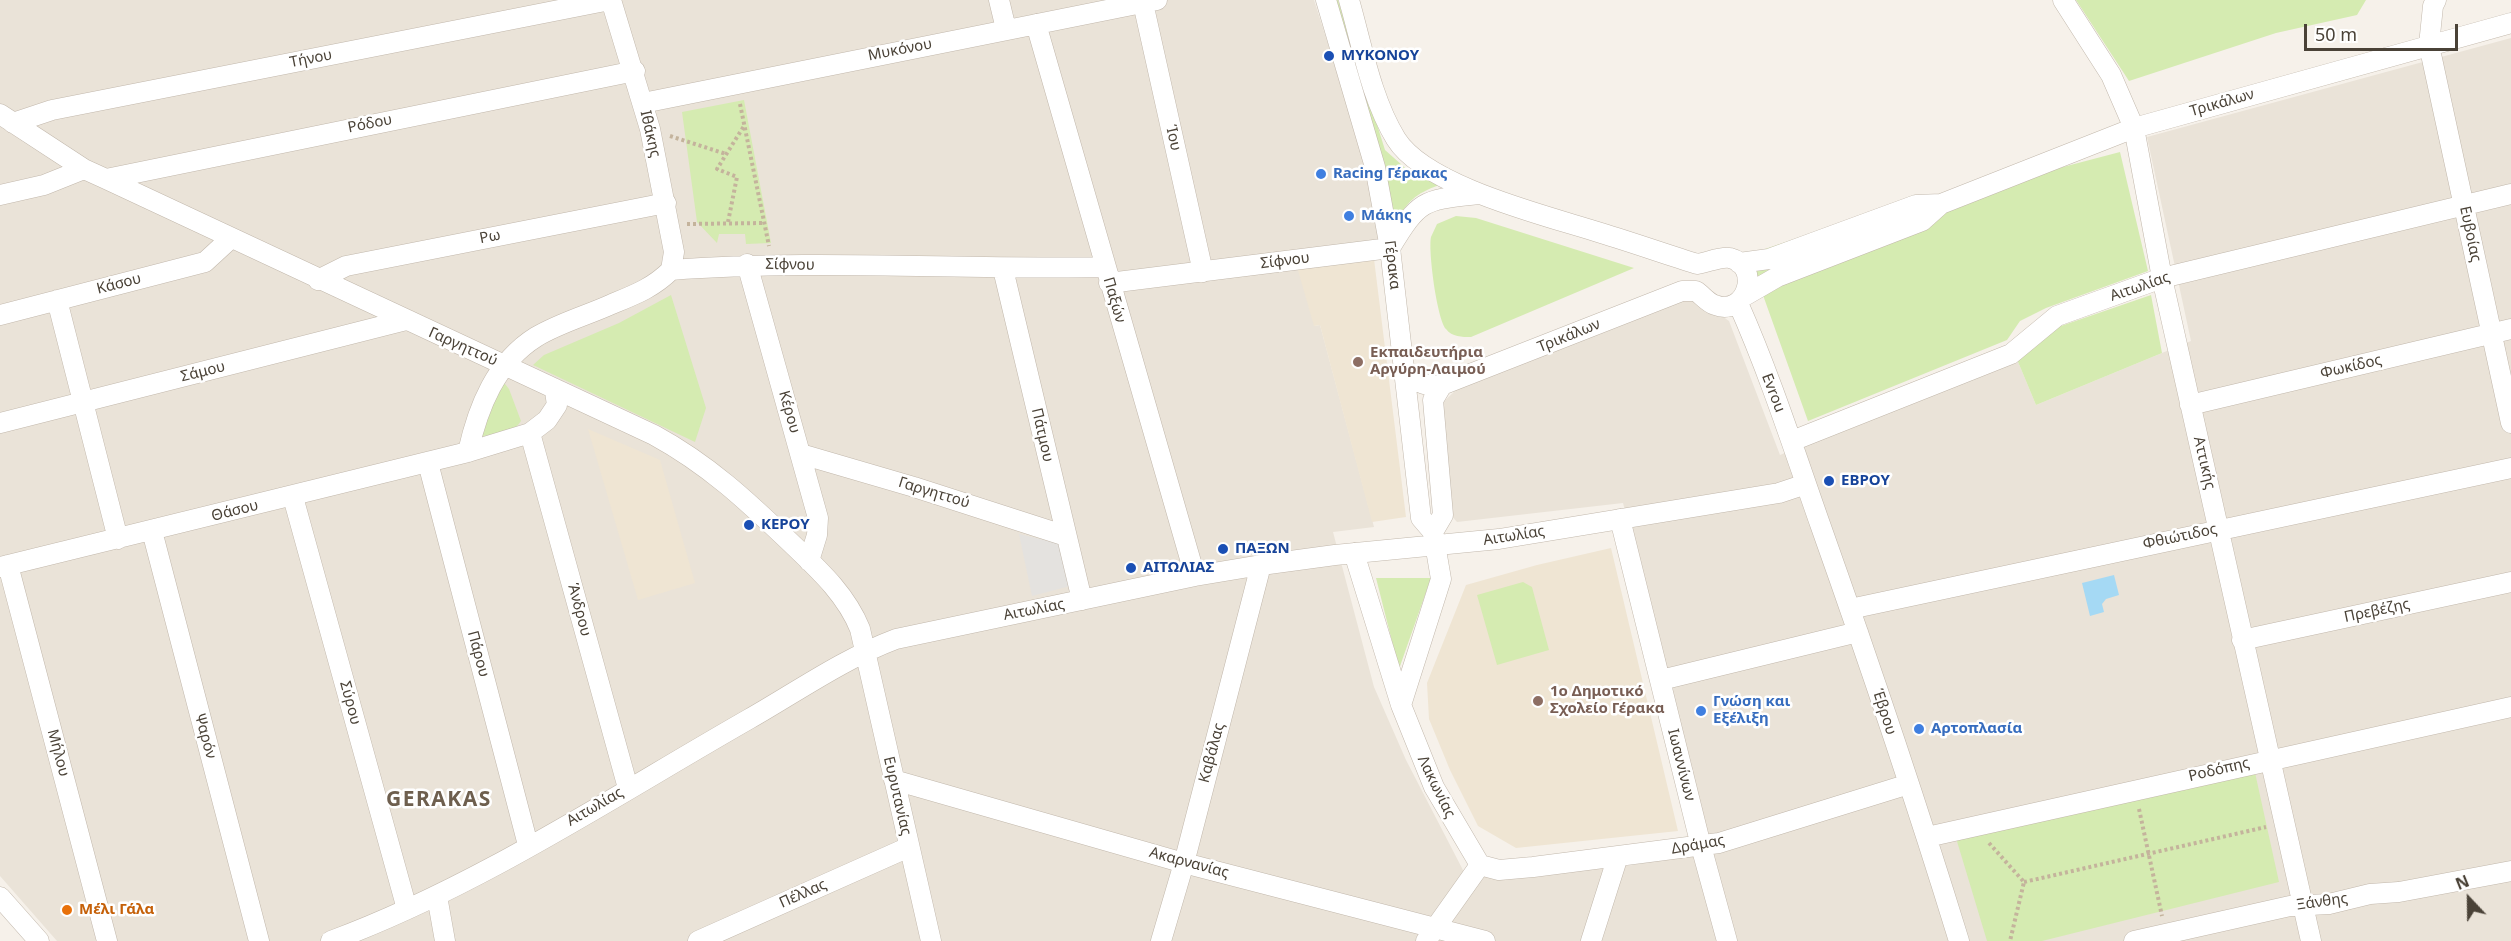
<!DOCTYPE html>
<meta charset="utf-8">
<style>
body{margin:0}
#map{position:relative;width:2511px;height:941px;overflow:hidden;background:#f6f1ea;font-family:"Noto Sans",sans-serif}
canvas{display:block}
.north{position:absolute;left:2439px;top:869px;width:60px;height:60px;-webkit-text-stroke:4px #fff;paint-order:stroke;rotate:338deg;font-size:16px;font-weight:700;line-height:24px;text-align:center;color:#4a4237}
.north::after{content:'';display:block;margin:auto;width:21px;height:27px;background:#4a4237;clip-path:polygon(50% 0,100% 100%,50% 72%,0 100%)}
.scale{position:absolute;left:2304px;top:24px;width:154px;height:27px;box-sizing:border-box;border:3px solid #4a4237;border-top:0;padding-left:8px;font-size:18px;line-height:21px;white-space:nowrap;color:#4a4237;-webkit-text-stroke:4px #fff;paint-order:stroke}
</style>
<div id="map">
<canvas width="2511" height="941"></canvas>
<div class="north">N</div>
<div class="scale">50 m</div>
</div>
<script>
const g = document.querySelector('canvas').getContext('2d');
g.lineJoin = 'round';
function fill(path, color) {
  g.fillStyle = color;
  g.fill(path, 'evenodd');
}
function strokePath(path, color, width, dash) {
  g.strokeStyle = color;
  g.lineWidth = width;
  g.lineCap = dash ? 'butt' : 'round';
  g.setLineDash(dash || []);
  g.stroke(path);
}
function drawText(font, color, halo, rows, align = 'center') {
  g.font = font + ' "Noto Sans",sans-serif';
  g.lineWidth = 5;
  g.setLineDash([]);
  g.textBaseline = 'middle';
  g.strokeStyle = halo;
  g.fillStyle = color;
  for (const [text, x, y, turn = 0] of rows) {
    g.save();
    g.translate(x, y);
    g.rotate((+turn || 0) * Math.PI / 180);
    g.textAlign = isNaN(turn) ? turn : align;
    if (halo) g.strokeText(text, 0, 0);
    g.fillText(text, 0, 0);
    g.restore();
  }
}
const residential = new Path2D(`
 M0 0H1314L1373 185 1381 245 1314 326 1320 325 1374 527 1333 532 1374 687 1406 760 1465 874 1627 866 1712 851 1623 503 1457 522 1449 513 1440 405 1457 389 1692 295 1729 321 1780 455 2016 357 2036 405 2191 341 2147 137 2511 38V941H57L0 876Z`);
const education = new Path2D(`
 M1374 259 1406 517 1372 522 1320 325 1314 326 1297 267Z
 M588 429 660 460 695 583 638 600Z
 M1611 548 1678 831 1516 848 1478 826 1450 770 1429 719 1427 683 1466 585 1537 565Z`);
const green = new Path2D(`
 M1335 0H1338L1385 150 1411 173 1439 185C1415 194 1408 201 1395 223Z
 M2076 0H2366L2357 15 2276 33 2129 81Z
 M744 100 771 243 746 244 745 234H719L717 243 697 222 682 112Z
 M2120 152 2148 271 2046 308 2020 321 2007 340 1808 421 1754 270 1765 249 1812 233Z
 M1456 216 1476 218 1634 268 1471 337C1462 337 1452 337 1446 329 1437 319 1428 250 1431 237 1433 233 1435 228 1437 224Z
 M671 295 706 408 695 442 533 365 544 355 619 323Z
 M2151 295 2162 353 2036 405 2016 357 2058 327Z
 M499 383 505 384 509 389 521 421 514 430 479 437Z
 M1376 578H1431L1399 669Z
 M1523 582 1532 587 1549 650 1497 665 1477 595Z
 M2254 768 2279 882 2042 941H1987L1956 838Z`);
const parking = new Path2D(`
 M1019 534 1061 544 1070 586 1032 596Z`);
const water = new Path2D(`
 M2114 575 2119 595 2106 599 2102 604 2104 612 2090 616 2082 583Z`);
const path = new Path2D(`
 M740 104 769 246
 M670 136 726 154
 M728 222 737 177 717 169 744 126
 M687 224 764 223
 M2139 809 2162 916
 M1989 843 2024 882 2010 941
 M2024 882 2266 827`);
const minor = new Path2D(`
 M611 0 650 129 674 252 671 270
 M999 0 1006 29
 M1326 0 1375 167 1390 248 1421 518 1433 532 1441 579 1401 705 1434 787 1480 865
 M1349 0C1362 45 1371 98 1396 139 1426 187 1548 216 1601 233 1634 243 1665 254 1697 264 1707 263 1720 256 1730 258 1762 266 1747 317 1715 305 1708 303 1702 295 1696 291H1682L1442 385C1423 387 1416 382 1404 368
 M2063 0 2111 75 2134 128 2162 278 2311 941
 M2436 0 2433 6 2429 45 2511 423
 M1143 3 1203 272
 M1036 24 1195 576
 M643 103 1157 0
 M0 114 84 169 106 179 654 435C709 465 747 501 791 543 818 569 846 594 860 629L931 941
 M13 123 52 110 610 0
 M106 179 635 71
 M0 195 44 185 84 169
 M1739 263 1769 259 1916 205 1941 204 2134 128 2511 23
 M747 264 818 518 817 535 809 561
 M1003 269 1082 600
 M318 280 346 266 666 203
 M1109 283 1390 248C1420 198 1424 200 1480 194
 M1746 295 1777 277 1922 221 1941 204
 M57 300 118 539
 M1738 303C1770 375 1794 450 1820 524 1869 662 1916 801 1959 941
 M0 315 205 262 230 239
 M2190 405 2511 329
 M0 423 406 320
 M530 433 628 788
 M1792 441 2011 354 2057 316 2162 278 2511 194
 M468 452C478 407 496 362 536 337 559 323 588 315 612 304 634 295 653 288 671 270 815 259 960 270 1105 267
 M801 454 914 487 1066 536
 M428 463 528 845
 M293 497 407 909
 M1620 519 1701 846 1727 941
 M152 531 259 941
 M1433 532 1443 515 1433 400 1442 385
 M1354 553 1401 705
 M8 565 107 941
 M0 567 468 452 530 433 547 420 557 405 555 391
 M1850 609 2511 468
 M2242 640 2511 582
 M1661 680 1858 632
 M894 780 1184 863 1485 941
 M1927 837 2511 707
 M1480 865 1499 870 1533 867 1719 843 1909 784
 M437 896 445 941
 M0 897 39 941
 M331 941C477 887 614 796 749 719 798 691 843 659 896 639L1195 576 1261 565 1335 555 1499 539 1779 493 1806 484
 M698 941 909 847
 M1161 941 1184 863 1261 565
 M1426 941 1480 865
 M1591 941 1618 856
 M2134 941 2290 906 2329 904 2370 894 2399 892 2511 871`);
const markers = [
 [1329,56,6,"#1a4fb4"],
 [1321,174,6,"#3f7fe0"],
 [1349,216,6,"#3f7fe0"],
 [1358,362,6,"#8d6e63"],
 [1829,481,6,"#1a4fb4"],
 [749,525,6,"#1a4fb4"],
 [1223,549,6,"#1a4fb4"],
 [1131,568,6,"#1a4fb4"],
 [1538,701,6,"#8d6e63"],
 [1701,711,6,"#3f7fe0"],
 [1919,729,6,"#3f7fe0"],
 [67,910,6,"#e8710a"]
];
const streetNames = [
 ["Μυκόνου",900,50,-11],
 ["Τήνου",311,59,-11],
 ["Τρικάλων",2222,103,-16],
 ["Ρόδου",370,124,-11],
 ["Ιθάκης",650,134,77],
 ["Ίου",1173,138,77],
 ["Ευβοίας",2470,234,78],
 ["Ρω",490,237,-11],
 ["Σίφνου",1285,261,-7],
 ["Σίφνου",790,265,1],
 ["Γέρακα",1392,265,83],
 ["Κάσου",119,284,-14],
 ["Αιτωλίας",2140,287,-19],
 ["Παξών",1114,300,74],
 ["Τρικάλων",1569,336,-22],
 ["Γαργηττού",463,347,24],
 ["Φωκίδος",2351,367,-13],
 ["Σάμου",203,372,-14],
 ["Evrou",1773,393,69],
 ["Κέρου",789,412,74],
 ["Πάτμου",1042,435,77],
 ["Αττικής",2204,463,77],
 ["Γαργηττού",934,493,17],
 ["Θάσου",235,511,-14],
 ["Αιτωλίας",1514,536,-9],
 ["Φθιώτιδος",2180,537,-12],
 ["Άνδρου",579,610,75],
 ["Αιτωλίας",1034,610,-11],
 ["Πρεβέζης",2377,611,-12],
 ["Πάρου",478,654,75],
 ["Σύρου",350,703,75],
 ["Έβρου",1884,712,72],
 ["Ψαρόν",205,736,75],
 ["Μήλου",58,753,75],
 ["Καβάλας",1212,753,-75],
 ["Ιωαννίνων",1681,765,76],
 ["Ροδόπης",2219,770,-13],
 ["Λακωνίας",1436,787,64],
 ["Ευρυτανίας",897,796,77],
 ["Αιτωλίας",595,807,-30],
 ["Δράμας",1698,845,-10],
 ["Ακαρνανίας",1189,863,15],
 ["Πέλλας",803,894,-24],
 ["Ξάνθης",2322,902,-8]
];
const transitNames = [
 ["ΜΥΚΟΝΟΥ",1341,56],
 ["ΕΒΡΟΥ",1841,481],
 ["ΚΕΡΟΥ",761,525],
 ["ΠΑΞΩΝ",1235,549],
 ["ΑΙΤΩΛΙΑΣ",1143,568]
];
const shopNames = [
 ["Racing Γέρακας",1333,174],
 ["Μάκης",1361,216],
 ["Γνώση και",1713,702],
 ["Εξέλιξη",1713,719],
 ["Αρτοπλασία",1931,729]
];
const educationNames = [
 ["Εκπαιδευτήρια",1370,353],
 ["Αργύρη-Λαιμού",1370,370],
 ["1ο Δημοτικό",1550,692],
 ["Σχολείο Γέρακα",1550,709]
];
const foodNames = [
 ["Μέλι Γάλα",79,910]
];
const districtNames = [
 ["GERAKAS",439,800]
];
fill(residential, '#eae3d8');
fill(education, '#efe5d3');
fill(green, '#d5ebb1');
fill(parking, '#e4e2df');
fill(water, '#a5d9f4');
strokePath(minor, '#c2b8ac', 21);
strokePath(path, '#c4b39c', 4, [3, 3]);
strokePath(minor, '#fff', 20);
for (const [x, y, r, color] of markers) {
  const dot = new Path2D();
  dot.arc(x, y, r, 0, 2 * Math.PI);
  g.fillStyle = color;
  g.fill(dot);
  strokePath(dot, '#fff', 2);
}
drawText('15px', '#4a4237', '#fff', streetNames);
drawText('bold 15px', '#164399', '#fff', transitNames, 'left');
drawText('bold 15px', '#366cbe', '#fff', shopNames, 'left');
drawText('bold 15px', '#785e54', '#fff', educationNames, 'left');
drawText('bold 15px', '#c56008', '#fff', foodNames, 'left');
g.letterSpacing = '1.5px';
drawText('bold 21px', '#6e5f4e', '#fff', districtNames);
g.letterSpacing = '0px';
</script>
